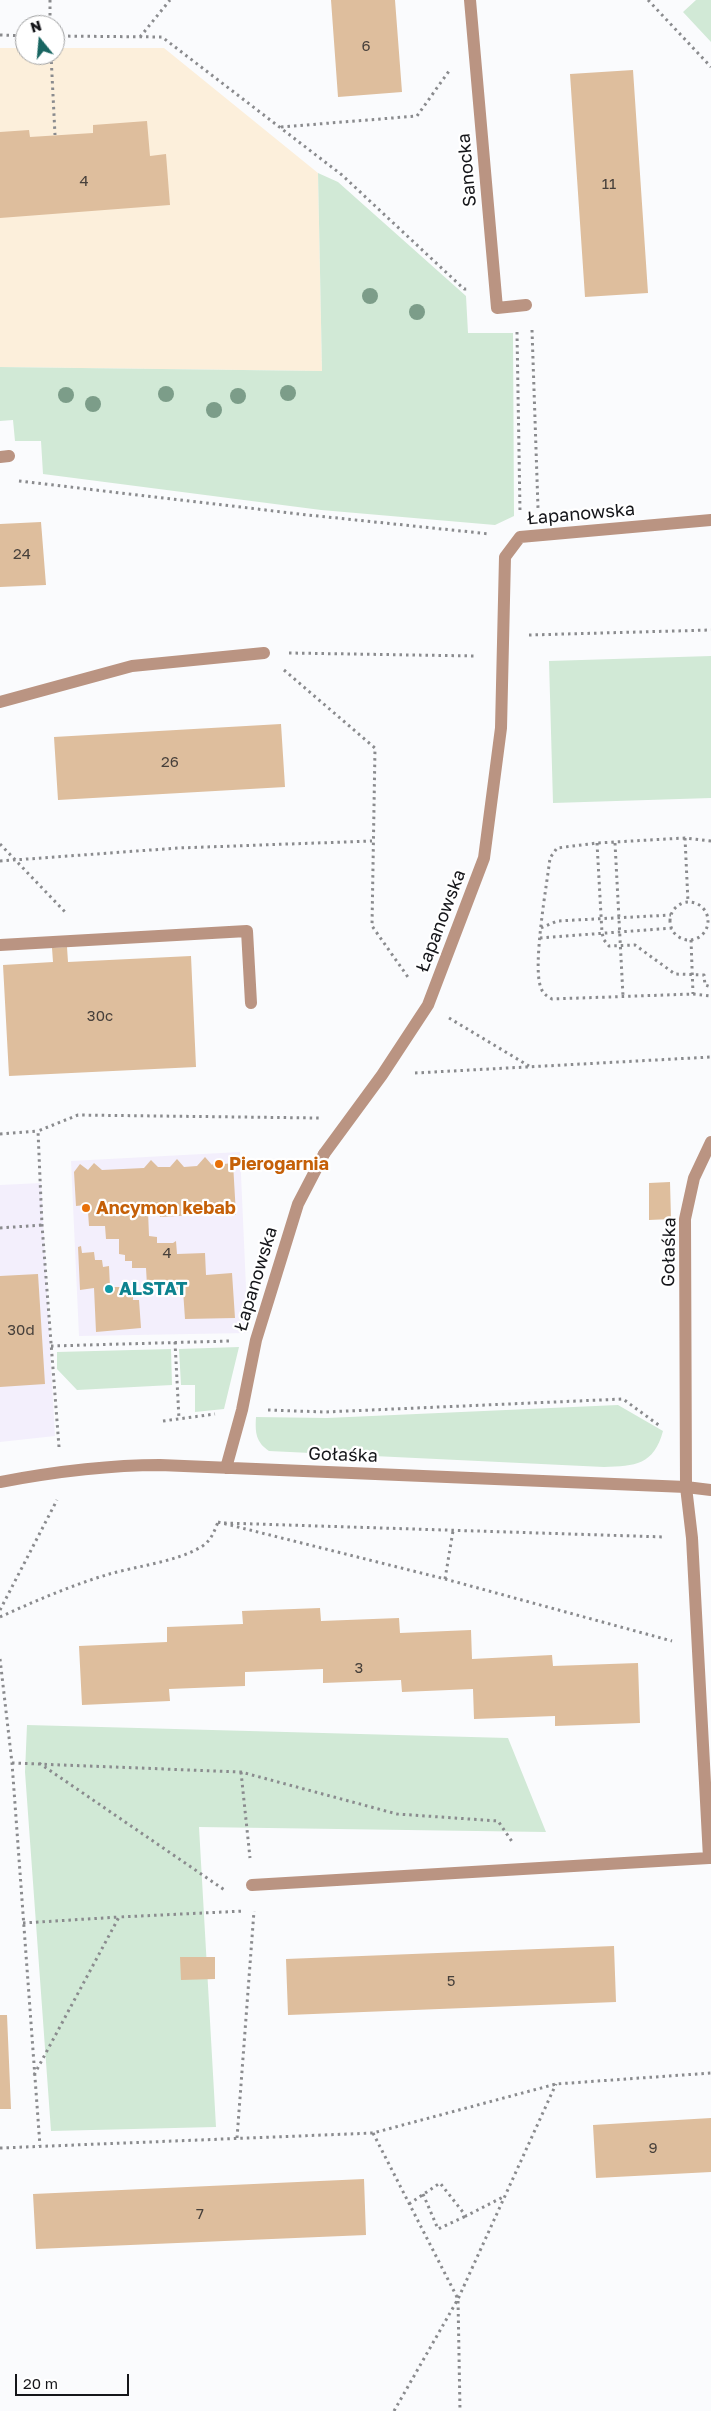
<!DOCTYPE html>
<meta charset="utf-8">
<style>
body{margin:0}
#map{position:relative;width:711px;height:2411px;overflow:hidden;background:#fafbfd;font-family:"Golos Text",sans-serif}
canvas{display:block}
.north{position:absolute;left:15px;top:15px;width:50px;height:50px;box-sizing:border-box;background:#fff;border:1px solid #a1a2a3;border-radius:50%;rotate:343deg;font-size:14px;font-weight:700;line-height:20px;text-align:center;color:#15161a}
.north::after{content:'';display:block;margin:auto;width:18px;height:22px;background:#186561;clip-path:polygon(50% 0,100% 100%,50% 72%,0 100%)}
.scale{position:absolute;left:15px;top:2374px;width:114px;height:22px;box-sizing:border-box;border:2px solid #15161a;border-top:0;padding-left:6px;font-size:15px;line-height:18px;white-space:nowrap;color:#15161a;-webkit-text-stroke:4px #fff;paint-order:stroke}
</style>
<div id="map">
<canvas width="711" height="2411"></canvas>
<div class="north">N</div>
<div class="scale">20 m</div>
</div>
<script>
const g = document.querySelector('canvas').getContext('2d');
g.lineJoin = 'round';
function fill(path, color) {
  g.fillStyle = color;
  g.fill(path, 'evenodd');
}
function strokePath(path, color, width, dash) {
  g.strokeStyle = color;
  g.lineWidth = width;
  g.lineCap = dash ? 'butt' : 'round';
  g.setLineDash(dash || []);
  g.stroke(path);
}
function drawText(font, color, halo, rows, align = 'center') {
  g.font = font + ' "Golos Text",sans-serif';
  g.lineWidth = 4.5;
  g.setLineDash([]);
  g.textBaseline = 'middle';
  g.strokeStyle = halo;
  g.fillStyle = color;
  for (const [text, x, y, turn = 0] of rows) {
    g.save();
    g.translate(x, y);
    g.rotate((+turn || 0) * Math.PI / 180);
    g.textAlign = isNaN(turn) ? turn : align;
    if (halo) g.strokeText(text, 0, 0);
    g.fillText(text, 0, 0);
    g.restore();
  }
}
const commercial = new Path2D(`
 M240 1152 248 1333 79 1336 71 1161Z
 M41 1183 55 1436 0 1442V1185Z`);
const education = new Path2D(`
 M0 48H25V55H55V48H164L318 173 322 371 0 367Z`);
const green = new Path2D(`
 M696 0H711V42L683 12Z
 M318 173 338 182 466 296 468 333H513L514 516 495 525 321 510 43 474 41 441H15L13 420 0 421V367L322 371Z
 M711 656V798L553 803 549 661Z
 M239 1347 224 1409 195 1412V1385H181L179 1349Z
 M171 1349 172 1385 77 1390 57 1369V1352Z
 M618 1405 663 1431C654 1465 635 1466 604 1467L269 1451C256 1442 255 1433 256 1417L327 1418Z
 M27 1725 508 1738 546 1832 199 1827 216 2127 51 2131 25 1772Z`);
const building = new Path2D(`
 M331 0H395L402 92 338 97Z
 M633 70 648 293 585 297 570 74Z
 M147 121 150 156 166 154 170 205 0 218V132L29 130 30 137 93 133V125Z
 M41 522 46 585 0 587V524Z
 M281 724 285 787 58 800 54 737Z
 M67 947 68 962 191 956 196 1067 9 1076 3 965 53 962 52 948Z
 M205 1157 212 1165 219 1158 224 1164 233 1163 236 1215H233L234 1213 160 1217 159 1210 148 1211 149 1236 157 1237V1243H173L176 1241 177 1254 205 1253 206 1275 232 1273 235 1318 185 1319 183 1290H174V1284L147 1285 146 1268H132V1261H125V1255L119 1254V1239H106L105 1226H89L88 1212 85 1205 76 1206 74 1172 80 1164 88 1170 94 1163 102 1170 144 1168 151 1160 158 1167H170L177 1159 184 1167 197 1166Z
 M670 1182 671 1219 649 1220V1183Z
 M81 1246 82 1253 94 1252 95 1260H102L103 1267 109 1266 110 1287H124L123 1291H133V1300H139L141 1328 96 1332 94 1288 80 1290 78 1247Z
 M38 1274 45 1384 0 1387V1276Z
 M320 1608 321 1621 399 1618 400 1633 471 1630 472 1659 552 1655 553 1666 638 1663 640 1723 555 1726V1716L474 1719 473 1689 402 1692 401 1680 323 1683V1669L245 1672V1686L169 1689 170 1701 82 1705 79 1646 167 1642V1627L243 1624 242 1611Z
 M614 1946 616 2002 288 2015 286 1959Z
 M180 1957H215V1979L181 1980Z
 M0 2015H7L11 2109H0Z
 M711 2118V2172L596 2178 593 2125Z
 M364 2179 366 2235 36 2249 33 2194Z`);
const path = new Path2D(`
 M50 0V25
 M648 0 711 67
 M0 35 25 36
 M55 36 162 37 342 175 464 289H470
 M140 37 170 0
 M51 55 55 135
 M281 127 417 116 449 71
 M532 330 538 508
 M517 332 520 511
 M19 481 308 515 490 534
 M529 635 711 630
 M289 653 476 656
 M284 670 375 748 372 926 410 980
 M685 838 688 902
 M711 841 685 838 597 843 557 848 550 858C547 884 532 967 541 988 543 994 547 996 552 999L693 994 711 996
 M597 843 602 933 604 940 609 946 635 945 675 974 704 975 705 985 711 987
 M615 843 623 996
 M0 844 67 914
 M0 861 178 848 372 841
 M670 921a19 19 0 1 1 38 0a19 19 0 1 1-38 0Z
 M541 928 557 921 671 915
 M540 938 672 928
 M691 940 693 994
 M449 1018 529 1066
 M415 1073 711 1057
 M0 1134 38 1131
 M0 1228 42 1225
 M175 1342 179 1419
 M51 1346 230 1341
 M268 1410 325 1412 623 1399 660 1426
 M163 1421 215 1414
 M59 1447 42 1225 38 1131 78 1115 319 1118
 M218 1522 445 1579 672 1641
 M224 1523 665 1537
 M445 1579 453 1531
 M0 1610 57 1500
 M0 1617C35 1601 70 1586 106 1575 136 1566 176 1562 201 1547 211 1541 214 1532 218 1522
 M0 1659 12 1763 40 2146
 M12 1763 241 1772 397 1814 498 1821 513 1843
 M39 1763 226 1891
 M241 1772 250 1858
 M23 1923 119 1917
 M34 2075 119 1917 244 1911
 M373 2133 458 2299 460 2411
 M237 2138 254 1911
 M0 2148 373 2133 556 2084 711 2073
 M423 2194 438 2229 466 2216
 M409 2204 440 2183 466 2216 505 2196
 M394 2411 458 2299 556 2084`);
const service = new Path2D(`
 M0 945 247 931 251 1003
 M686 1487 692 1538 709 1858H711
 M252 1885 709 1858`);
const pedestrian = new Path2D(`
 M324 1154 382 1075 428 1005 484 858 501 728 505 557 520 537 711 520`);
const minor = new Path2D(`
 M470 0 497 308 526 305
 M0 457 9 456
 M0 702 132 666 264 653
 M226 1468 242 1410 256 1340 298 1204 324 1154
 M0 1482C53 1472 106 1465 160 1465L686 1487 711 1490
 M686 1487 685 1219 694 1178 711 1142`);
const trees = [
 [370,296],
 [417,312],
 [288,393],
 [166,394],
 [66,395],
 [238,396],
 [93,404],
 [214,410]
];
const markers = [
 [219,1164,5,"#e8710a"],
 [86,1208,5,"#e8710a"],
 [109,1289,5,"#0f9aa8"]
];
const numberNames = [
 ["6",366,46],
 ["4",84,181],
 ["11",609,184],
 ["24",22,554],
 ["26",170,762],
 ["30c",100,1016],
 ["4",167,1253],
 ["30d",21,1330],
 ["3",359,1668],
 ["5",451,1981],
 ["9",653,2148],
 ["7",200,2214]
];
const streetNames = [
 ["Sanocka",467,170,-95],
 ["Łapanowska",581,514,-5],
 ["Łapanowska",441,921,-69],
 ["Gołaśka",669,1252,-89],
 ["Łapanowska",256,1279,-73],
 ["Gołaśka",343,1455,2]
];
const foodNames = [
 ["Pierogarnia",229,1164],
 ["Ancymon kebab",96,1208]
];
const cultureNames = [
 ["ALSTAT",119,1289]
];
fill(commercial, '#f3effc');
fill(education, '#fcefdb');
fill(green, '#d1e9d6');
fill(building, '#debe9d');
strokePath(path, '#8a8b8e', 3, [2.5, 4]);
strokePath(service, '#ba9482', 12);
strokePath(pedestrian, '#ba9482', 12);
strokePath(minor, '#ba9482', 12);
g.fillStyle = '#7c9d89';
for (const [x, y] of trees) {
  g.beginPath();
  g.arc(x, y, 8, 0, 2 * Math.PI);
  g.fill();
}
for (const [x, y, r, color] of markers) {
  const dot = new Path2D();
  dot.arc(x, y, r, 0, 2 * Math.PI);
  g.fillStyle = color;
  g.fill(dot);
  strokePath(dot, '#fff', 2);
}
drawText('15px', '#47403b', null, numberNames);
drawText('18px', '#15161a', '#fff', streetNames);
drawText('bold 18px', '#c56008', '#fff', foodNames, 'left');
drawText('bold 18px', '#0d838f', '#fff', cultureNames, 'left');
</script>
